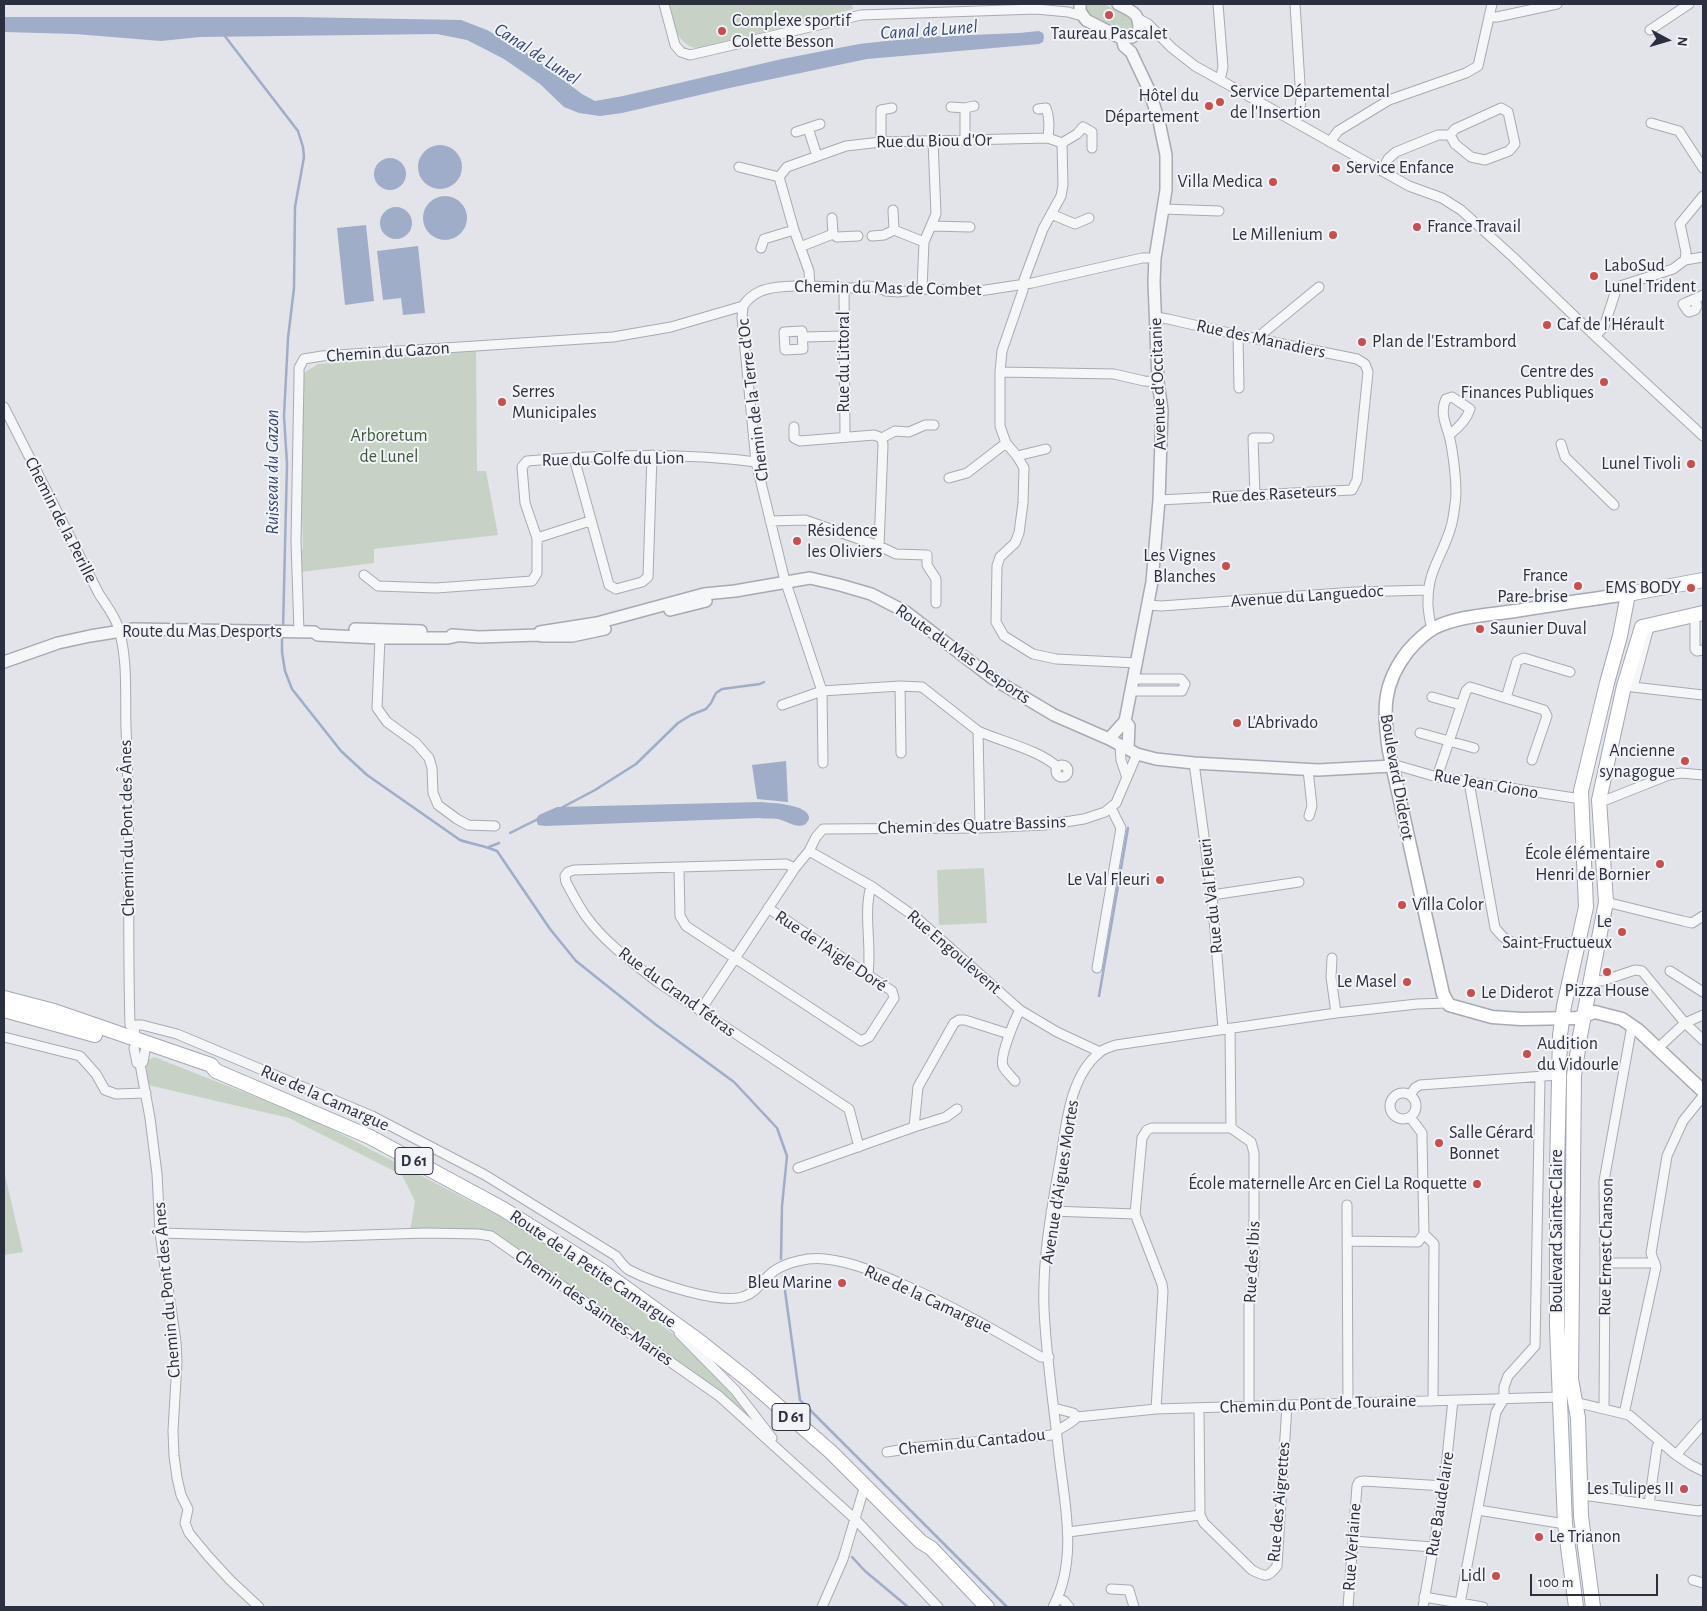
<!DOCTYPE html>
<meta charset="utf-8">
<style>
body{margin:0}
#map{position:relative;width:1707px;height:1611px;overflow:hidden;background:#e2e4ea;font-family:"Alegreya Sans",sans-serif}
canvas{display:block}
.frame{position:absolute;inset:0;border:5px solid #2b3041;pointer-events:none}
.north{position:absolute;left:1642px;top:15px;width:50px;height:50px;-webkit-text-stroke:4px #f2f3f7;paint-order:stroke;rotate:96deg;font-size:14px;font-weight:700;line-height:20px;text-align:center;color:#2b3041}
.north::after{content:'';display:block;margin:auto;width:18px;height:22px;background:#2b3041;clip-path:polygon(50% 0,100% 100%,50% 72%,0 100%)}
.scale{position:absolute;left:1530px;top:1574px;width:128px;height:22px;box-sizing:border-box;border:2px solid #2b3041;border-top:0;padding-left:6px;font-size:15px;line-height:18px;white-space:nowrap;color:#2b3041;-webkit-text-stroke:4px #f2f3f7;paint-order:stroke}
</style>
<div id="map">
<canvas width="1707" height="1611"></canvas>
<div class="frame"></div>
<div class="north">N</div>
<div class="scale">100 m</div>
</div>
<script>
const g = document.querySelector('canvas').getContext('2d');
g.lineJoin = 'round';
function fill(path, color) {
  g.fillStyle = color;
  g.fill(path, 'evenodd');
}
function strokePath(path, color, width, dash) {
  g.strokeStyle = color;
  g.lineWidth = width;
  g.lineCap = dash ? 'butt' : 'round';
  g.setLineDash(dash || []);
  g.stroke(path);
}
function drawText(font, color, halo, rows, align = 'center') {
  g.font = font + ' "Alegreya Sans",sans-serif';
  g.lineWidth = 4;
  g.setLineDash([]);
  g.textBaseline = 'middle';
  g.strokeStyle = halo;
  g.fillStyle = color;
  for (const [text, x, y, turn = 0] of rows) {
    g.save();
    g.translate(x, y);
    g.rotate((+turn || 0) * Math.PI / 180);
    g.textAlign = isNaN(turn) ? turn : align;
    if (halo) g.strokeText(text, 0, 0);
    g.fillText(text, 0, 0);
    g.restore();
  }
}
const green = new Path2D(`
 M670 4H852L853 9 697 49C674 42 675 25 670 4Z
 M1087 4H1104L1129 17 1133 25 1129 31H1122L1090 14 1087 10Z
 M476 351 477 471H486L498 535 374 549V563L301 572V552L303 548 301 484 304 373 318 364Z
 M984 868 987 923 939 925 937 870Z
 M154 1057 312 1119 497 1215 590 1270 690 1347 765 1433 519 1254 502 1238 492 1234 410 1231 415 1201 402 1175 289 1118 148 1085 146 1066 148 1060Z
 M4 1171 23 1252 4 1255Z`);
const water = new Path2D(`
 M4 17H296L461 20 487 30 527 53 582 94 595 101 623 96 782 59 859 44 922 37 1019 33 1039 31 1043 33 1044 37 1043 42 1039 44 867 59 734 87 622 113 600 116 579 113 564 107 540 84 504 59 467 40 437 34 200 37 161 41 75 34 4 32Z
 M418 167a22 22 0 1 1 44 0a22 22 0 1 1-44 0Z
 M374 174a16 16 0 1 1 32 0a16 16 0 1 1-32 0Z
 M423 218a22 22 0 1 1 44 0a22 22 0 1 1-44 0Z
 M380 223a16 16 0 1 1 32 0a16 16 0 1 1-32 0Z
 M366 225 374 301 345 305 337 228Z
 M418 246 425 313 403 315 401 298 383 300 377 251Z
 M786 761 788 802 757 799 752 765Z
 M761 802C770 803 811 804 809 819 808 821 806 824 804 825 796 828 786 821 778 819 772 818 765 819 759 818L545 826 538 825 536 819 539 815 557 807Z`);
const stream = new Path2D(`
 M224 35 298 131 303 147 304 157 295 207 294 288 288 338 284 416 287 464 283 629
 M282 635V652L285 671 292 689 341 751 367 775 460 840C472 844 485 846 497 851L550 929 576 961 655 1024 734 1082 777 1128 787 1156 782 1206 781 1259
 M561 808 595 790 636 764 678 723 691 715 706 709 711 703 716 693 722 689 760 684 764 682
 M510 833 538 819
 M489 847 499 843
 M1099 996 1128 828
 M783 1276 800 1400 1007 1607
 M852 1557 865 1571 908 1607`);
const minor = new Path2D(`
 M664 4 675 45 681 52 690 55 861 15 1036 9 1068 12 1082 16
 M1218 4 1223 67 1220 80
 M1295 4 1301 100 1299 114 1295 122
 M1489 16 1497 17 1557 4
 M1139 19 1148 24 1172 48 1195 66 1409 186 1442 198 1461 210 1513 257 1595 336 1703 436
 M1650 30 1689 4
 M951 107 965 108 974 106
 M1038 109 1046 108C1050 118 1049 128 1048 138
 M1651 123 1679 131 1703 168
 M808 128 817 156
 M796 132 820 124
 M965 141V108
 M881 142V110L892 108
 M1330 142 1338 131 1389 100 1466 73 1478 66 1492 4
 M1062 143 1077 134 1083 127 1092 132V148
 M739 167 779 177
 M1382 171 1388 159 1396 152 1438 135H1450L1455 144 1471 157 1485 160 1509 151 1515 144 1508 112 1501 108 1455 129 1450 135
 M1163 209 1219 211
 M893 210 894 230
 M1051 214 1075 224 1089 218
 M832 218 833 234
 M932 226 970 227
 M894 230 924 242
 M872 236 884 235 894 230
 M800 247 833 234 837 237 858 236
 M761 248 764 239 794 230
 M1685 260 1703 257
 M810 287 809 271 794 230 779 177 787 167 846 146 881 142 1048 138 1062 143 1063 185 1061 196 1043 229 1024 280 1023 290 1002 351 1000 372V426L1006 443 1017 456 1024 468 1023 503 1019 533 1015 543 1000 557 997 566 996 622 1004 636 1033 654 1056 659 1137 663
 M844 288 845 437
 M922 289 924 242 936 214 933 141
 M1695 299 1697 306 1695 310 1689 312 1687 310 1683 304C1690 301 1697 298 1703 295
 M743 306 742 318 756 462 784 577 822 691 823 763
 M743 306C747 300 754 294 761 291 785 282 834 288 860 288L867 286 878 287 886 291 898 292 922 289 979 291 1032 283 1142 258H1155
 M1156 317 1168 319 1238 335 1357 359 1365 364 1368 372 1357 480 1352 490 1159 500
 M802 331 803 349 785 350 784 332Z
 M1238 335 1239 388
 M1595 336 1604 327 1617 287 1673 269 1685 260 1686 252 1680 224 1703 196
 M803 337 844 336
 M1257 338 1319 287
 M1000 372 1114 374 1144 381 1158 382
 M4 407 99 594C106 605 116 617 119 630 128 660 125 697 126 728 131 827 127 926 130 1025L134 1029 136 1039
 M794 427V438L800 441 874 435 882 438 883 445 879 546
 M882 438 895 431 909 432 925 425H934
 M1561 444 1565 457 1614 505
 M1017 456 1046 449
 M574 458 609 585 616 589 642 582 648 577 652 455
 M949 478 967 473 1006 443
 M1255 495 1253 438H1269
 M770 521 805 520 879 546 896 554 927 555V565L936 579V603
 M537 538 590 521
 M364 575 378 586 436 588 532 581 537 573V538L525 503 522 467 527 461C603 455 681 452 756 462
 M1148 605 1161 606 1355 592 1428 590
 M1694 616 1695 620V649L1697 651 1703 650
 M1433 629C1429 623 1429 613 1428 606 1427 571 1440 561 1450 530 1453 522 1454 512 1455 504 1458 489 1453 451 1449 435 1445 423 1440 411 1446 399L1452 397 1470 409C1467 419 1457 429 1449 435
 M299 632 296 541 299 378V368L304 359 322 356 613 337 671 327 743 306
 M380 638 377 708 387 722 416 743 429 758 432 768 433 793 438 805 457 819 468 825 495 826
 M900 686 901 753
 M1624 686 1703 695
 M1633 687 1649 627
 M1131 691H1182L1185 684 1181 679H1133
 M1432 697 1461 705
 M1506 698 1517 661 1524 658 1570 672
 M782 705 822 691 900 686 922 687 978 731 980 828
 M978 731C1000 741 1042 751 1057 767
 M1420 733 1474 748
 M1120 745 1121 760 1127 778
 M1194 763 1212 895 1223 1029
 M1056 771a6 6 0 1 1 12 0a6 6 0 1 1-12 0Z
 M1392 766H1399L1437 777 1581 799
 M1308 770 1312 806 1309 816
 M1437 777 1466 691 1470 687 1544 710 1547 716 1532 760
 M1469 782 1495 928 1503 937 1513 943H1577
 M1599 800H1606L1669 775 1681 773 1703 775
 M809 851 871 886 918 919 1020 1010 1057 1032 1100 1052
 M679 868 680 916 686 926 861 1041 869 1037 894 998 892 991 768 908
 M795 868 786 864 574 870 568 872 565 876 566 882C572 893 578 905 585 915 604 942 633 963 659 983L849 1109 859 1147
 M1212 895 1299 882
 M1606 902 1683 921 1692 923 1703 916
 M1332 958 1331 977 1336 1013
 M1097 968 1121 828 1111 808
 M1670 971 1703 992
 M868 974C872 945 863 914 871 886
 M1591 979 1602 981 1635 970 1642 971 1685 1023 1703 1040
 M700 1011 795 868 809 851 816 837 823 829 980 828 1045 825 1084 819 1105 812 1116 803 1137 754
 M130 1025H142L177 1034 372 1116 485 1175 616 1256C620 1261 624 1267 629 1270 652 1282 721 1306 745 1296 757 1292 763 1279 774 1271 787 1262 809 1257 825 1259 853 1262 878 1273 904 1285 951 1305 996 1331 1041 1357H1049
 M4 1037 80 1056 96 1074 105 1090 116 1094 146 1093
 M134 1048 137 1063 140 1064 150 1118 157 1174 160 1233 176 1342 177 1362 173 1431 174 1456 177 1478 181 1495 188 1509 185 1523 189 1533 208 1556 230 1580 259 1607
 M1657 1049 1685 1023 1703 1015
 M140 1064 143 1062 145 1051
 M1015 1081C1011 1076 1005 1071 1003 1066 999 1057 1015 1019 1020 1010
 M1390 1106a13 13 0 1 1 26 0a13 13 0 1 1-26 0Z
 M1410 1095 1415 1088 1420 1085 1558 1075
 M1410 1117 1422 1133V1137L1424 1234 1434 1244 1433 1401
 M914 1127 918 1087 954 1023 959 1020H965L1009 1034
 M1231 1128 1251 1142 1254 1153V1269L1249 1306V1406
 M798 1168 914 1127 946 1117 957 1109
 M1347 1205 1348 1404
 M1051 1211 1135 1214 1142 1138 1147 1130 1152 1128H1231L1230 1028
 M1135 1214 1162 1284 1163 1291 1156 1409
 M160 1233 305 1237 425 1233 478 1234 491 1236 719 1396 855 1519 938 1607
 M1348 1241 1418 1242 1424 1234
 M1605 1263H1655
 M679 1333 735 1390 772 1438
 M1575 1402 1629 1415 1676 1455 1691 1465 1703 1471
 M1054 1408 1073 1413 1077 1417
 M1199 1408 1200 1515 1204 1523 1252 1570C1265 1577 1268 1578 1277 1566L1287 1405
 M1604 1409 1605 1263 1604 1181 1631 1031 1634 1028
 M1624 1414 1656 1267 1651 1253 1667 1156 1683 1121 1703 1096
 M887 1452 919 1447 1052 1435C1060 1427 1070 1425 1077 1417L1156 1409 1560 1397
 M1676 1455 1703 1424
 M1581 1496H1590L1698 1511 1703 1510
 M1649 1504 1657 1447 1660 1442
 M1478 1510 1565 1524
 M1068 1532 1200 1515
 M1353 1541 1433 1547
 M1693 1580 1703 1583
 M1111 1589 1129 1590 1134 1607
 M1424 1597 1483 1607
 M1058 1598 1064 1601 1069 1607
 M1460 1603 1496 1412 1504 1399V1387L1508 1376 1535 1346 1540 1077
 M822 1607 843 1559 865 1485
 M1053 1607C1078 1560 1065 1506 1059 1455 1054 1406 1046 1357 1044 1308 1042 1255 1053 1202 1062 1150 1067 1117 1072 1075 1099 1053 1103 1049 1110 1047 1116 1045L1336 1013 1417 1004 1447 1003
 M1348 1607 1357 1486 1359 1482 1364 1481 1444 1486
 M1423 1607 1444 1486 1453 1400`);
const tertiary = new Path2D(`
 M1080 4V11L1086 20 1121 38 1132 37 1139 31C1139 12 1134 13 1118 4
 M670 610 706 601
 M355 629 421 631
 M452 635 479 637 538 635 542 636H572L605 629
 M538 635 540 632 597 623 704 594 735 591 810 578 840 585 871 594 906 612 992 678 1054 715 1109 739 1137 754 1156 759 1194 763 1318 770 1392 766
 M4 662 58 643 90 636 134 629 314 632 318 635 380 638H448L457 636
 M1125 721 1129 726 1128 749
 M1109 739 1125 721 1152 582 1159 500 1162 410 1158 382 1154 282 1155 258 1166 190V155L1159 121 1149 90 1131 52 1124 46 1122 38`);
const secondary = new Path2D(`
 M1628 594C1590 599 1553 605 1515 611 1488 615 1458 616 1434 628 1425 633 1415 643 1408 651 1382 684 1383 711 1389 751L1443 994 1449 1005 1492 1017 1521 1019 1577 1018 1595 1012 1622 1019 1638 1030 1703 1091`);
const primary = new Path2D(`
 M4 998 54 1011 211 1065 216 1071 370 1137 503 1209 602 1271 699 1341 747 1379 831 1452 921 1542 931 1548 987 1607
 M4 1010 95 1035
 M1576 1607 1565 1524 1557 1327V1171L1560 1035 1564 1006 1586 907 1581 791 1607 683 1620 636 1628 594 1703 580
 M1593 1607 1581 1516 1578 1418 1571 1379 1574 1076 1580 1036 1606 902 1599 800 1624 686 1642 627 1703 613`);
const markers = [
 [1109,15,5,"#c84e50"],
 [722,31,5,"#c84e50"],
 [1220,102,5,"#c84e50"],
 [1209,106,5,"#c84e50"],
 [1336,168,5,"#c84e50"],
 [1273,182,5,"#c84e50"],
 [1417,227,5,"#c84e50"],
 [1333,235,5,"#c84e50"],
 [1594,276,5,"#c84e50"],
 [1547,325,5,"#c84e50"],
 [1362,342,5,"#c84e50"],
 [1604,382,5,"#c84e50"],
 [502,402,5,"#c84e50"],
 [1691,464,5,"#c84e50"],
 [797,541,5,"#c84e50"],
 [1226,566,5,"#c84e50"],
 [1578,586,5,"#c84e50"],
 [1691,588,5,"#c84e50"],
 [1480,629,5,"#c84e50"],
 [1237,723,5,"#c84e50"],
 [1685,761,5,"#c84e50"],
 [1660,864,5,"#c84e50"],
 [1160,880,5,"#c84e50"],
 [1402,905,5,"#c84e50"],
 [1622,932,5,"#c84e50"],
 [1607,972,5,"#c84e50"],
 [1407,982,5,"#c84e50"],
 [1471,993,5,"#c84e50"],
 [1527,1054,5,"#c84e50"],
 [1439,1143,5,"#c84e50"],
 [1477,1184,5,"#c84e50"],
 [842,1283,5,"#c84e50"],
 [1684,1489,5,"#c84e50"],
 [1539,1537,5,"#c84e50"],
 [1496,1576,5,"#c84e50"]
];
const shields = [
 [414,1161,38],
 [791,1417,38]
];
const shieldNames = [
 ["D 61",414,1161],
 ["D 61",791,1417]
];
const poiNames = [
 ["Complexe sportif",732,21,"left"],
 ["Colette Besson",732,42,"left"],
 ["Taureau Pascalet",1109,34,"center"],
 ["Service Départemental",1230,92,"left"],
 ["de l'Insertion",1230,113,"left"],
 ["Hôtel du",1199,96],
 ["Département",1199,117],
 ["Service Enfance",1346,168,"left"],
 ["Villa Medica",1263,182],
 ["France Travail",1427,227,"left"],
 ["Le Millenium",1323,235],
 ["LaboSud",1604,266,"left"],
 ["Lunel Trident",1604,287,"left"],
 ["Caf de l'Hérault",1557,325,"left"],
 ["Plan de l'Estrambord",1372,342,"left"],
 ["Centre des",1594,372],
 ["Finances Publiques",1594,393],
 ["Serres",512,392,"left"],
 ["Municipales",512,413,"left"],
 ["Lunel Tivoli",1681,464],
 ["Résidence",807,531,"left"],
 ["les Oliviers",807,552,"left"],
 ["Les Vignes",1216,556],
 ["Blanches",1216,577],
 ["France",1568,576],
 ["Pare-brise",1568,597],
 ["EMS BODY",1681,588],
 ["Saunier Duval",1490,629,"left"],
 ["L'Abrivado",1247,723,"left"],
 ["Ancienne",1675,751],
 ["synagogue",1675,772],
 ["École élémentaire",1650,854],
 ["Henri de Bornier",1650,875],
 ["Le Val Fleuri",1150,880],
 ["Vîlla Color",1412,905,"left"],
 ["Le",1612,922],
 ["Saint-Fructueux",1612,943],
 ["Le Masel",1397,982],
 ["Pizza House",1607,991,"center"],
 ["Le Diderot",1481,993,"left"],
 ["Audition",1537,1044,"left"],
 ["du Vidourle",1537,1065,"left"],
 ["Salle Gérard",1449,1133,"left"],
 ["Bonnet",1449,1154,"left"],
 ["École maternelle Arc en Ciel La Roquette",1467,1184],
 ["Bleu Marine",832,1283],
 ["Les Tulipes II",1674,1489],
 ["Le Trianon",1549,1537,"left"],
 ["Lidl",1486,1576]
];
const streetNames = [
 ["Rue du Biou d'Or",934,141,-1],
 ["Chemin du Mas de Combet",888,288,1],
 ["Rue des Manadiers",1261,339,12],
 ["Chemin du Gazon",388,352,-4],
 ["Rue du Littoral",844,362,-90],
 ["Avenue d'Occitanie",1158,384,-92],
 ["Chemin de la Terre d'Oc",753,400,-97],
 ["Rue du Golfe du Lion",613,459,-1],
 ["Rue des Raseteurs",1274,494,-3],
 ["Chemin de la Perille",61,520,63],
 ["Avenue du Languedoc",1307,596,-4],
 ["Route du Mas Desports",202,632],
 ["Route du Mas Desports",963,654,35],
 ["Boulevard Diderot",1397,777,80],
 ["Rue Jean Giono",1486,784,10],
 ["Chemin des Quatre Bassins",972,825,-2],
 ["Chemin du Pont des Ânes",127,828,-91],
 ["Rue du Val Fleuri",1211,896,-96],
 ["Rue de l'Aigle Doré",831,951,34],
 ["Rue Engoulevent",954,952,41],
 ["Rue du Grand Tétras",677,992,36],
 ["Rue de la Camargue",325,1098,24],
 ["Avenue d'Aigues Mortes",1060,1182,-81],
 ["Boulevard Sainte-Claire",1557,1231,-90],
 ["Rue Ernest Chanson",1606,1247,-89],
 ["Rue des Ibis",1252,1262,-87],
 ["Route de la Petite Camargue",593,1269,34],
 ["Chemin du Pont des Ânes",167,1290,-95],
 ["Rue de la Camargue",928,1299,25],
 ["Chemin des Saintes-Maries",594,1308,35],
 ["Chemin du Pont de Touraine",1318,1404,-2],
 ["Chemin du Cantadou",972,1442,-6],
 ["Rue des Aigrettes",1279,1502,-85],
 ["Rue Baudelaire",1440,1504,-81],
 ["Rue Verlaine",1352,1547,-86]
];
const parkNames = [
 ["Arboretum",389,436],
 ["de Lunel",389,457]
];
const waterNames = [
 ["Canal de Lunel",929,30,-4],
 ["Canal de Lunel",537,54,33],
 ["Ruisseau du Gazon",272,472,-90]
];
fill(green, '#c6d3c4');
fill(water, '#9fadc8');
strokePath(stream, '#9fadc8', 2.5);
strokePath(minor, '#a7aab4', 11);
strokePath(tertiary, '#a7aab4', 14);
strokePath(secondary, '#a7aab4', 15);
strokePath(primary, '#a2a7b5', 16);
strokePath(minor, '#f5f6f8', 9);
strokePath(tertiary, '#f5f6f8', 11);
strokePath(secondary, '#fff', 12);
strokePath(primary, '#fff', 14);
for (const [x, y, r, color] of markers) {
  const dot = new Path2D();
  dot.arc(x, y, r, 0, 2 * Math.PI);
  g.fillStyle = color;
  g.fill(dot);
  strokePath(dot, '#f2f3f7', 2);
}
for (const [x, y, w] of shields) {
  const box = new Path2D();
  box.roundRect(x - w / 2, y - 13.5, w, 27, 4);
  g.fillStyle = '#f2f3f7';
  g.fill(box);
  strokePath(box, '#2b3041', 1);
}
drawText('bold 16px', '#2b3041', null, shieldNames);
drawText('18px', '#2b3041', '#f2f3f7', poiNames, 'right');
drawText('18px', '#2b3041', '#f2f3f7', streetNames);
drawText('18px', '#3b5c39', '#f2f3f7', parkNames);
drawText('italic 19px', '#374973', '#f2f3f7', waterNames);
</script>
